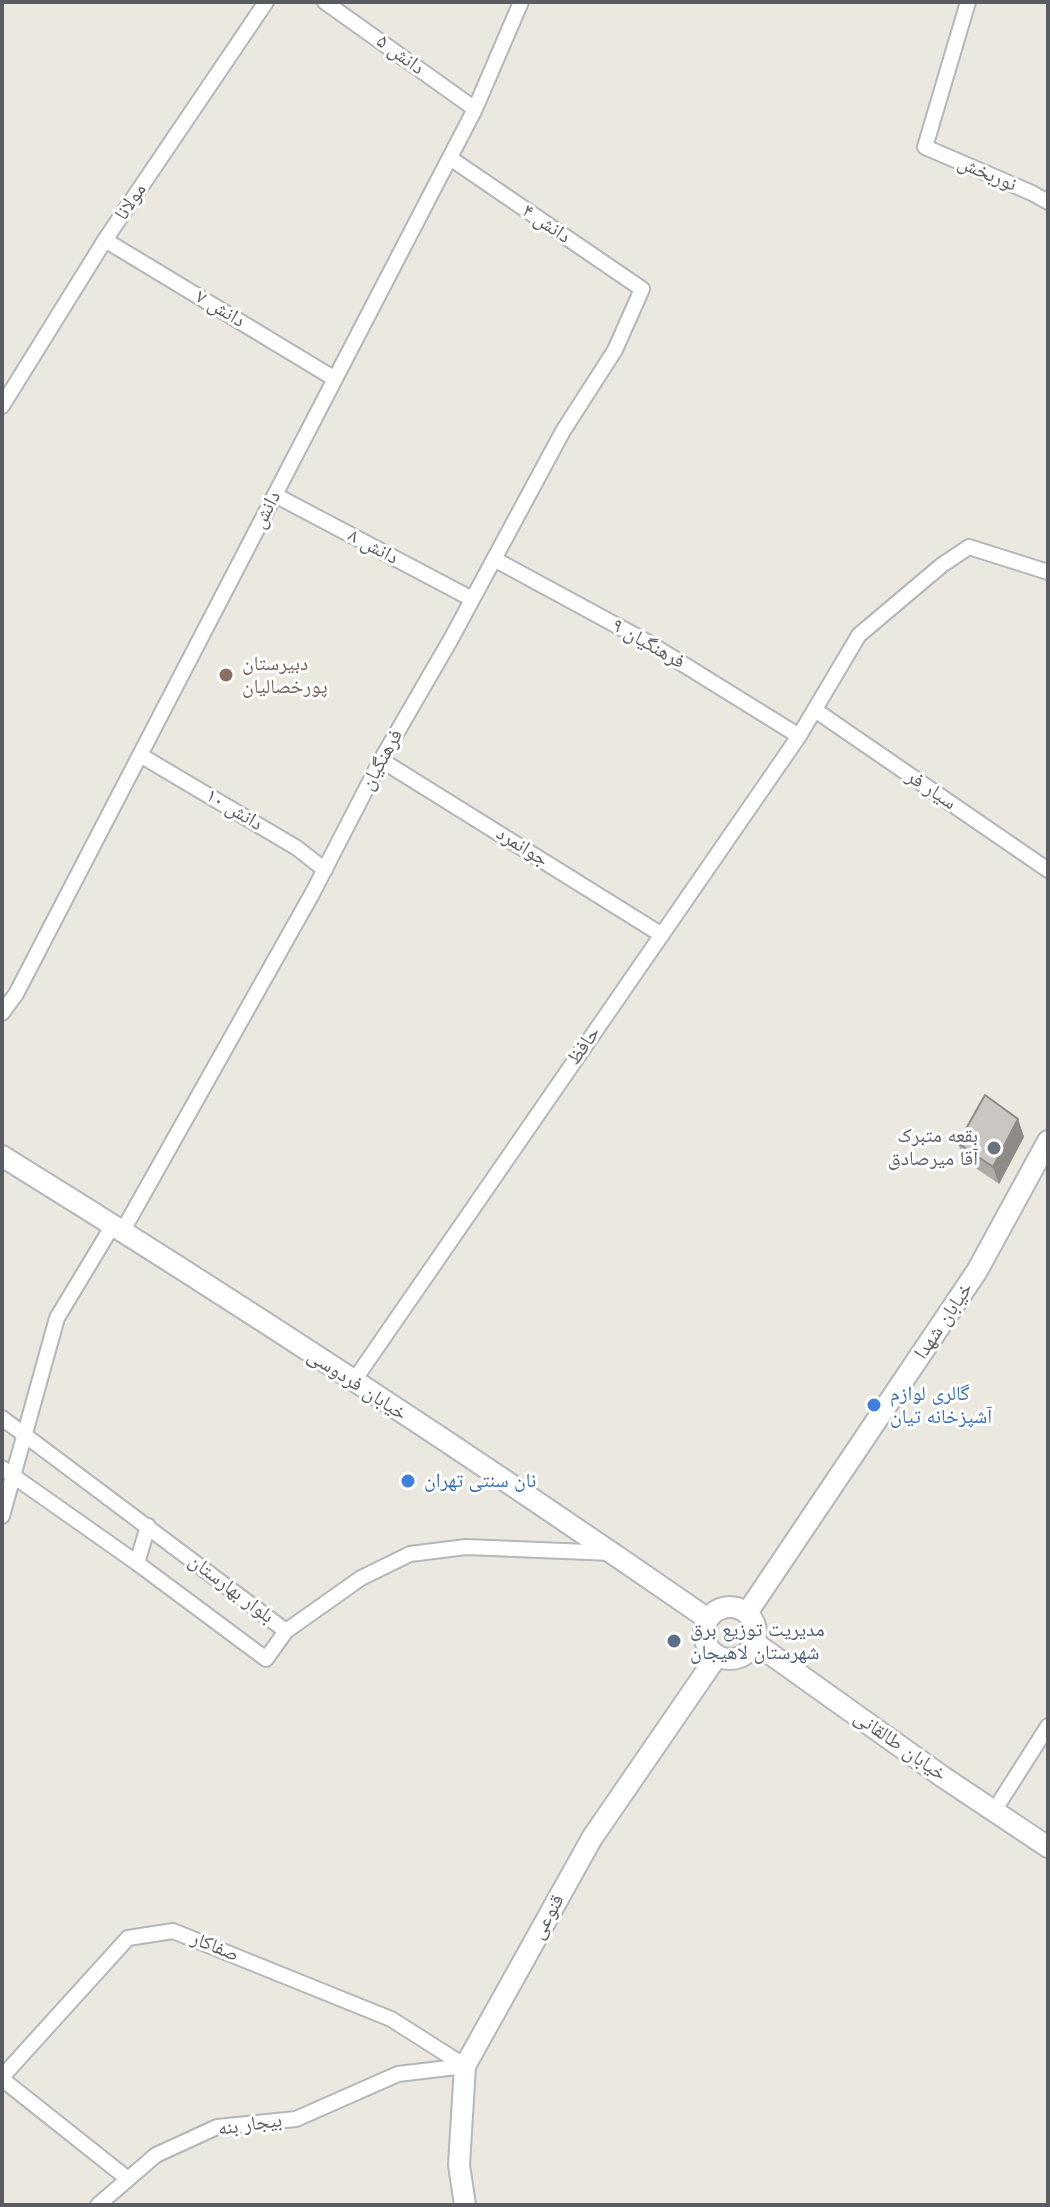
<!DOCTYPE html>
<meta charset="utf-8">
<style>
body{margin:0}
#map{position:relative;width:1050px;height:2207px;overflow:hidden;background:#ebe8e0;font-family:Helvetica,sans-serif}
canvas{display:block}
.frame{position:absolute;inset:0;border:4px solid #595c60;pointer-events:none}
</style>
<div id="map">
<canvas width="1050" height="2207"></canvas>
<div class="frame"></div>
</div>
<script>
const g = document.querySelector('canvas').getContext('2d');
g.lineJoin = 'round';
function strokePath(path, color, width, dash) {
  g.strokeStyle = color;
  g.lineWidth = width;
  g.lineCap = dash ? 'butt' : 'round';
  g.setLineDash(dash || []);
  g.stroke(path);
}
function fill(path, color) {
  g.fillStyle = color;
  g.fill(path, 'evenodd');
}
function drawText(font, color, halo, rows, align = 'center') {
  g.font = font + ' Helvetica,"Noto Naskh Arabic",sans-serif';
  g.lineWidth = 6;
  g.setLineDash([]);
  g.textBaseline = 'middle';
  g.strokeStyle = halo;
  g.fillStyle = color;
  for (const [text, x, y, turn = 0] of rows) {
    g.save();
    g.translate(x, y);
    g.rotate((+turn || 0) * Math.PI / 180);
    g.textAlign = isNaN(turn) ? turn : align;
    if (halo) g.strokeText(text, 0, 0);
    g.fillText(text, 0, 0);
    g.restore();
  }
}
const street = new Path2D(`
 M325 2 475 109
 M968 2 925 147 1032 193 1048 202
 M105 240 335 379
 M2 406 105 240 266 2
 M275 495 472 599
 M494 559 649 643 799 736
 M815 710 1048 870
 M140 755 297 848 325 870
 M381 760 662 935
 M2 1013 16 994 475 109 521 2
 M122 1232 312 894 381 760 451 639 563 431 615 350 642 289 450 158
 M353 1382 799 736 859 635 942 565 969 547 1048 572
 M2 1418 286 1631 266 1659 137 1563 2 1468
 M2 1516 57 1318 113 1225
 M137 1563 148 1526
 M286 1631 361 1578 410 1554 466 1547 612 1553
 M994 1811 1048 1726
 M2 2077 128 1938 173 1931 391 2019 465 2066
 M2 2079 128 2179
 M98 2205 156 2155 217 2127 296 2119 398 2074 465 2066`);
const secondary = new Path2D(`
 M2 1156C241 1304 477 1459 708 1619
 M704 1633a26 26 0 1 1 52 0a26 26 0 1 1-52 0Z
 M747 1613 977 1271 1048 1141
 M755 1643 943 1777 1048 1847
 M465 2205 459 2165 465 2066 592 1838 717 1656`);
const wall = new Path2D(`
 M1018 1119 1024 1137 999 1184 964 1160 958 1143Z`);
const shadedWall = new Path2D(`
 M1018 1119 1024 1137 999 1184 993 1167Z`);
const building = new Path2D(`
 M985 1095 1018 1119 993 1167 958 1143Z`);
const markers = [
 [226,675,8,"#8d6e63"],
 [994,1148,8,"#6b7280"],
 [874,1405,8,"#3f7fe0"],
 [408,1481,8,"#3f7fe0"],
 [674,1641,8,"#5c6f8a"]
];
const streetNames = [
 ["دانش ۵",400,55,36],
 ["نوربخش",987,174,23],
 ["مولانا",131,202,-56],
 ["دانش ۴",546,224,34],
 ["دانش ۷",220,309,31],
 ["دانش",267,510,-63],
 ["دانش ۸",373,547,28],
 ["فرهنگیان ۹",648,644,30],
 ["فرهنگیان",382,760,-61],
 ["سیار فر",931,790,34],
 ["دانش ۱۰",234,810,31],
 ["جوانمرد",522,847,32],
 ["حافظ",584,1046,-55],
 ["خیابان شهدا",944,1321,-56],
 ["خیابان فردوسی",357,1385,33],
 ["بلوار بهارستان",231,1589,37],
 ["خیابان طالقانی",900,1746,35],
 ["قنوعی",548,1917,-61],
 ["صفاکار",215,1947,22],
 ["بیجار بنه",250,2125,-8]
];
const educationNames = [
 ["دبیرستان",242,664],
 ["پورخصالیان",242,687]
];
const worshipNames = [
 ["بقعه متبرک",978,1136],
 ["آقا میرصادق",978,1159]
];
const shopNames = [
 ["گالری لوازم",890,1394],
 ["آشپزخانه تیان",890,1417],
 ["نان سنتی تهران",424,1481]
];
const serviceNames = [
 ["مدیریت توزیع برق",690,1630],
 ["شهرستان لاهیجان",690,1653]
];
strokePath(street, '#b3b6ba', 18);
strokePath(secondary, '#b4b7bc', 24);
strokePath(street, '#fff', 14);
strokePath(secondary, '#fff', 20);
fill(wall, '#afaaa6');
fill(shadedWall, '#8e8b87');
fill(building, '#cbc6c1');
strokePath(building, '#8e8b87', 2);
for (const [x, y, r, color] of markers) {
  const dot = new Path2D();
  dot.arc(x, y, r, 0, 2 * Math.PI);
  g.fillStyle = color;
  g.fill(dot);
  strokePath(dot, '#fff', 3);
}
drawText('20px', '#595c60', '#fff', streetNames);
drawText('20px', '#785e54', '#fff', educationNames, 'left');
drawText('20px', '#5b616d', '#fff', worshipNames, 'right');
drawText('20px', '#366cbe', '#fff', shopNames, 'left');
drawText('20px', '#4e5e75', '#fff', serviceNames, 'left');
</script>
